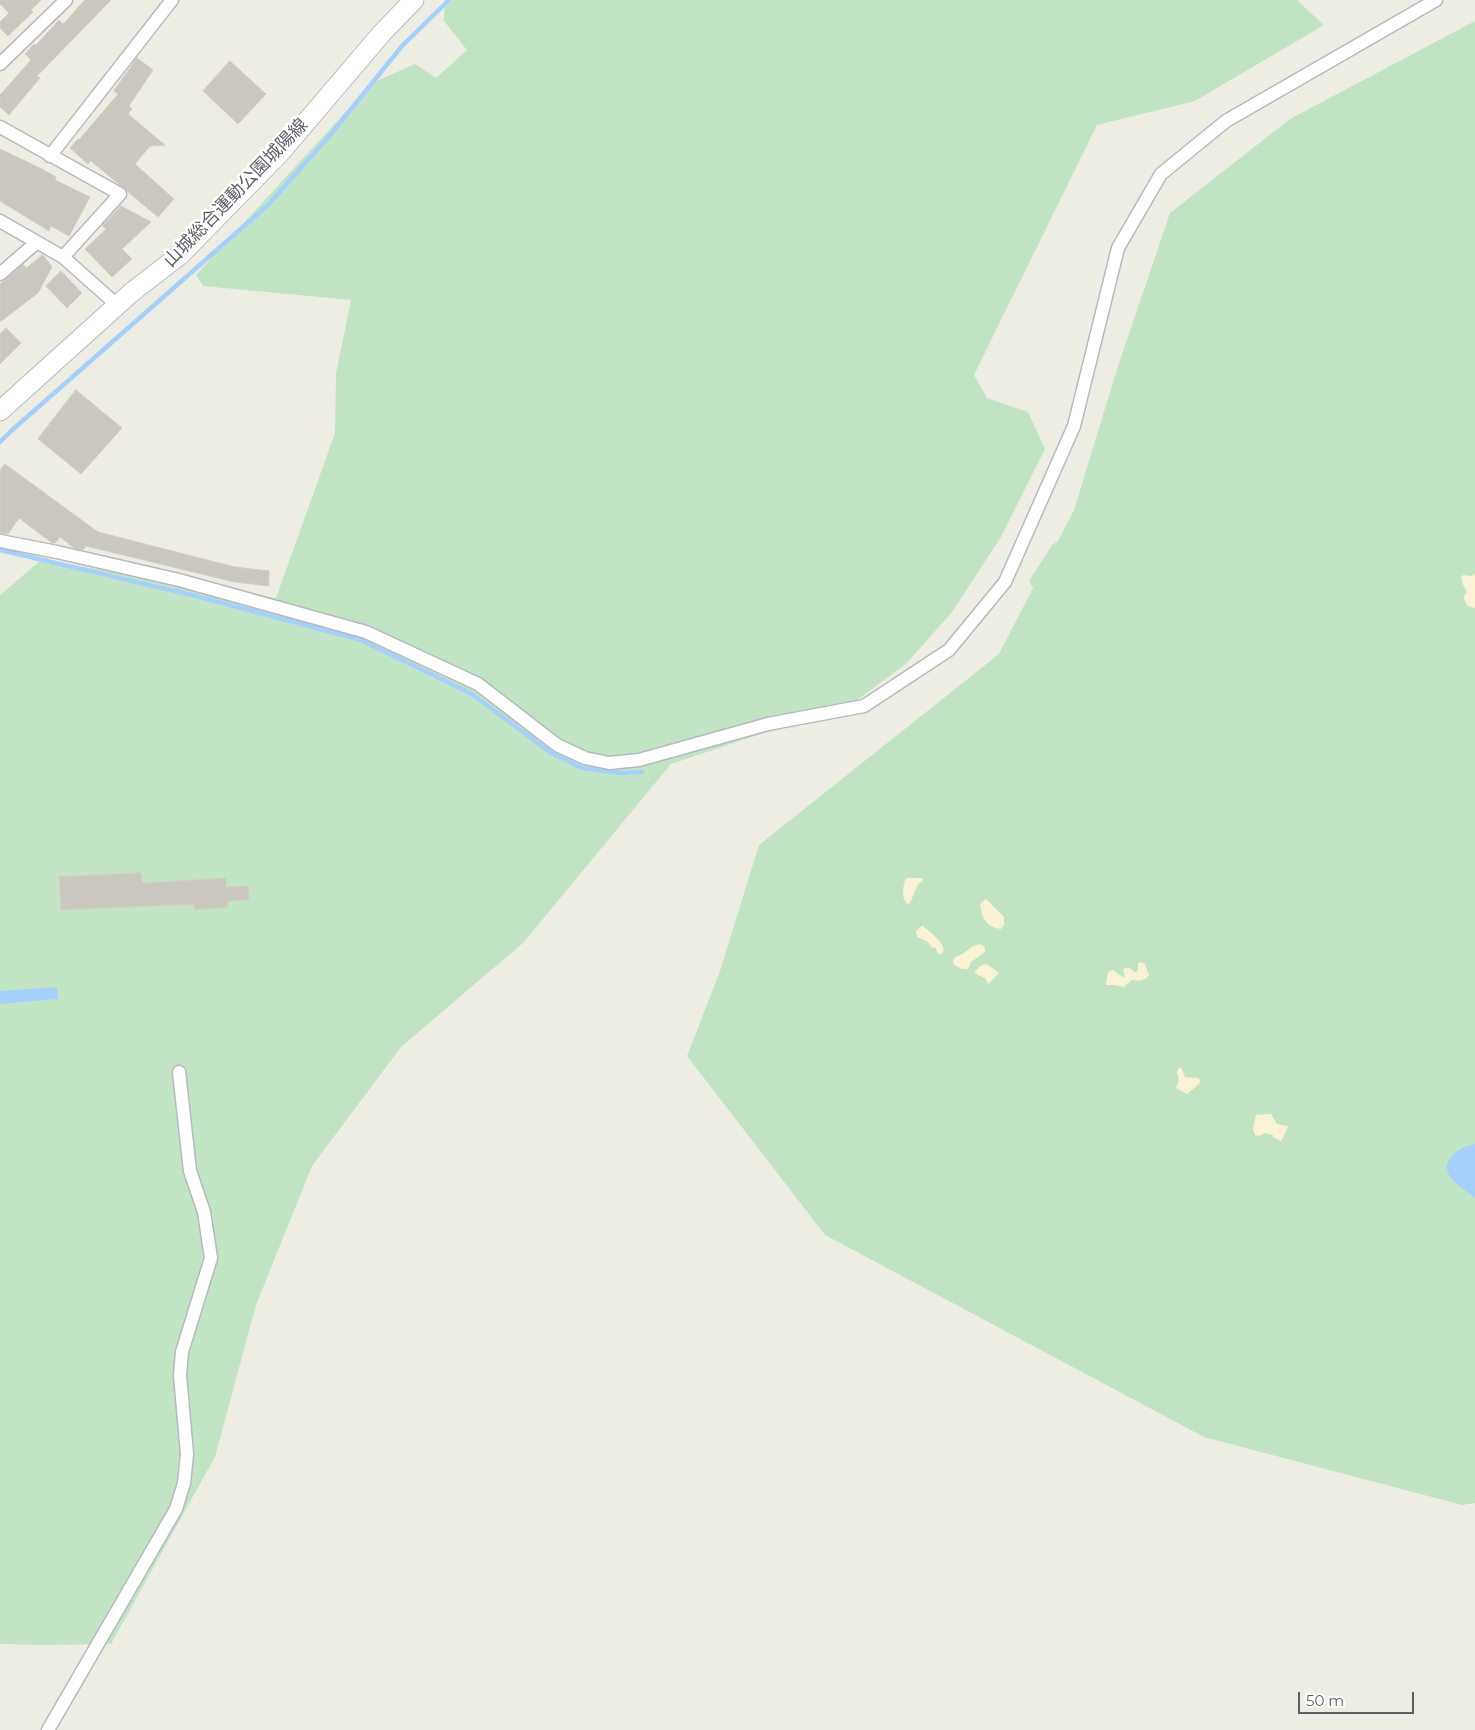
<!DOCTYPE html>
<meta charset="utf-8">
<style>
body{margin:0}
#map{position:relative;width:1475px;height:1730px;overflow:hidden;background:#eeede4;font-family:Montserrat,sans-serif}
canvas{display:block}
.scale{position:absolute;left:1298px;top:1692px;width:116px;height:22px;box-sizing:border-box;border:2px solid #5c5f64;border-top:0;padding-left:6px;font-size:15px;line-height:18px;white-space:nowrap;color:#5c5f64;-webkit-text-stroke:4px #fff;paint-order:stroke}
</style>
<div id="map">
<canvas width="1475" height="1730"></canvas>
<div class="scale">50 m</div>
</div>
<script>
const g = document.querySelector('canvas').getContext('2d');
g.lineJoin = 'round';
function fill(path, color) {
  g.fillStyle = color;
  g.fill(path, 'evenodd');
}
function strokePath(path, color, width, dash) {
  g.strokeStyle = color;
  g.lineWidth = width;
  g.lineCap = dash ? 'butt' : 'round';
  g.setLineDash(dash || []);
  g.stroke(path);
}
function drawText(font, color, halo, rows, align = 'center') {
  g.font = font + ' Montserrat,"Noto Sans JP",sans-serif';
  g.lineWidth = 5;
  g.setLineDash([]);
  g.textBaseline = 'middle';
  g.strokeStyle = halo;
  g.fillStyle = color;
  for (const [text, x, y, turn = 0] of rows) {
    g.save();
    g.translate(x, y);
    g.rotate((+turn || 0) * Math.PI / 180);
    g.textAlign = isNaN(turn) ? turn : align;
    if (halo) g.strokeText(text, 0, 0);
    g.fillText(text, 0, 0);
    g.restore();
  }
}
const green = new Path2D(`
 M445 0H1297L1324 25 1195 101 1097 125 974 375 987 398 1028 412 1045 449 1001 537 952 612 906 664 853 703 671 764 523 943 401 1047 312 1166 256 1305 215 1457 111 1644 45 1645 0 1644V595L41 560 276 598 335 433 336 373 351 300 203 286 196 275 372 83 415 64 436 78 467 50 444 21Z
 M1475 21V1503L1462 1505 1204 1437 825 1235 687 1056 720 971 759 845 999 654 1033 588 1029 581 1052 545 1058 541 1074 510 1118 366 1170 213 1290 119Z`);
const sand = new Path2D(`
 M1475 573V608C1468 607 1465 604 1464 597L1467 592 1462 583 1461 577 1463 575 1472 576Z
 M907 878H922L923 881 918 884 910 903 907 904C901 897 903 888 905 880Z
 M986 899 1004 917V925L1001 929C986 927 982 918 980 904Z
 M923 926C931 933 942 940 944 950L941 954H938L935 947 932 948 928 942 917 937 916 931 920 927Z
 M981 944 985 948V952L971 962 968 969H962L954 965 953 961 955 957C968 954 967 946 981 944Z
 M1140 962 1145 964 1149 975C1144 981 1140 981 1132 980L1124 987 1114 985H1106L1108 972 1113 970 1124 978 1125 976 1123 970 1125 968H1130L1134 972 1138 971V964Z
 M987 964 999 973 988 984 985 978 974 973 980 966Z
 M1179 1067 1182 1069 1185 1077 1198 1078 1200 1080 1199 1084 1187 1094 1176 1088 1179 1080 1177 1072Z
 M1271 1114 1277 1124 1288 1126 1283 1138 1281 1141 1273 1137V1135L1265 1133 1259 1136 1255 1135 1253 1129 1256 1115Z`);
const water = new Path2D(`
 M57 987 58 999 0 1004V991Z
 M1475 1144V1198C1462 1187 1437 1175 1451 1157 1457 1149 1466 1146 1475 1144Z`);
const stream = new Path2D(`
 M0 442 11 431 268 205 331 134 402 46 449 0
 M0 550 196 596 361 640 472 694 551 753 582 768 622 773 642 772`);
const building = new Path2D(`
 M0 0H41L31 10 33 12 8 36 0 28V22L9 13 0 4Z
 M85 0H111L37 76 40 78 9 115 0 107V95L31 60 25 54 34 44 36 45 59 20 63 24Z
 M137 58 153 70 129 106 132 109 128 114 165 145 150 146 135 164 174 199 158 217 91 161 88 164 70 148 78 139 79 140 118 94 114 91Z
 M230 61 266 94 238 124 203 91Z
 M0 149 42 169 56 177 55 180 90 197 69 236 51 226 49 231 0 201Z
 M121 206 151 222 122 249 132 259 112 277 85 249 106 229 102 226Z
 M43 255 52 267 38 293 0 322V284L23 264 26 268Z
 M61 271 82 293 67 308 46 286Z
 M6 328 21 343 0 364V334Z
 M76 390 122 428 81 474 38 439Z
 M5 464 98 532 235 567 269 571V586L234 582 86 546 83 550 74 548 60 537 55 543H52L19 518 8 534 0 533V470Z
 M141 873 142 883 226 878V887L248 886 249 900 227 901 228 907 194 910V904L61 910 59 877Z`);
const minor = new Path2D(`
 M0 64 66 0
 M0 127 120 194 63 257
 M50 156 172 0
 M0 221 63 257 117 305
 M0 274 37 242
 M0 541 57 552 179 580 366 632 478 684 557 745 585 758 609 763 639 760 768 724 864 706 949 650 1005 582 1074 426 1118 248 1161 174 1226 121 1436 0
 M48 1730 176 1509 184 1483 187 1454 180 1375 182 1352 211 1258 204 1212 190 1171 179 1072`);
const secondary = new Path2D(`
 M0 411 132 292 180 255 279 154 382 33 414 0`);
const streetNames = [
 ["山城総合運動公園城陽線",236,193,-46]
];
fill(green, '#c1e5c4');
fill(sand, '#f9f3d4');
fill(water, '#a6d0fc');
strokePath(stream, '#a6d0fc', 4.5);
fill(building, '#cac7c1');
strokePath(building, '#d3cfc3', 1);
strokePath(minor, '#b7b9be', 15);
strokePath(secondary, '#b8bac0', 21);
strokePath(minor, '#fff', 12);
strokePath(secondary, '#fff', 19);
drawText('18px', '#5c5f64', '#fff', streetNames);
</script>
